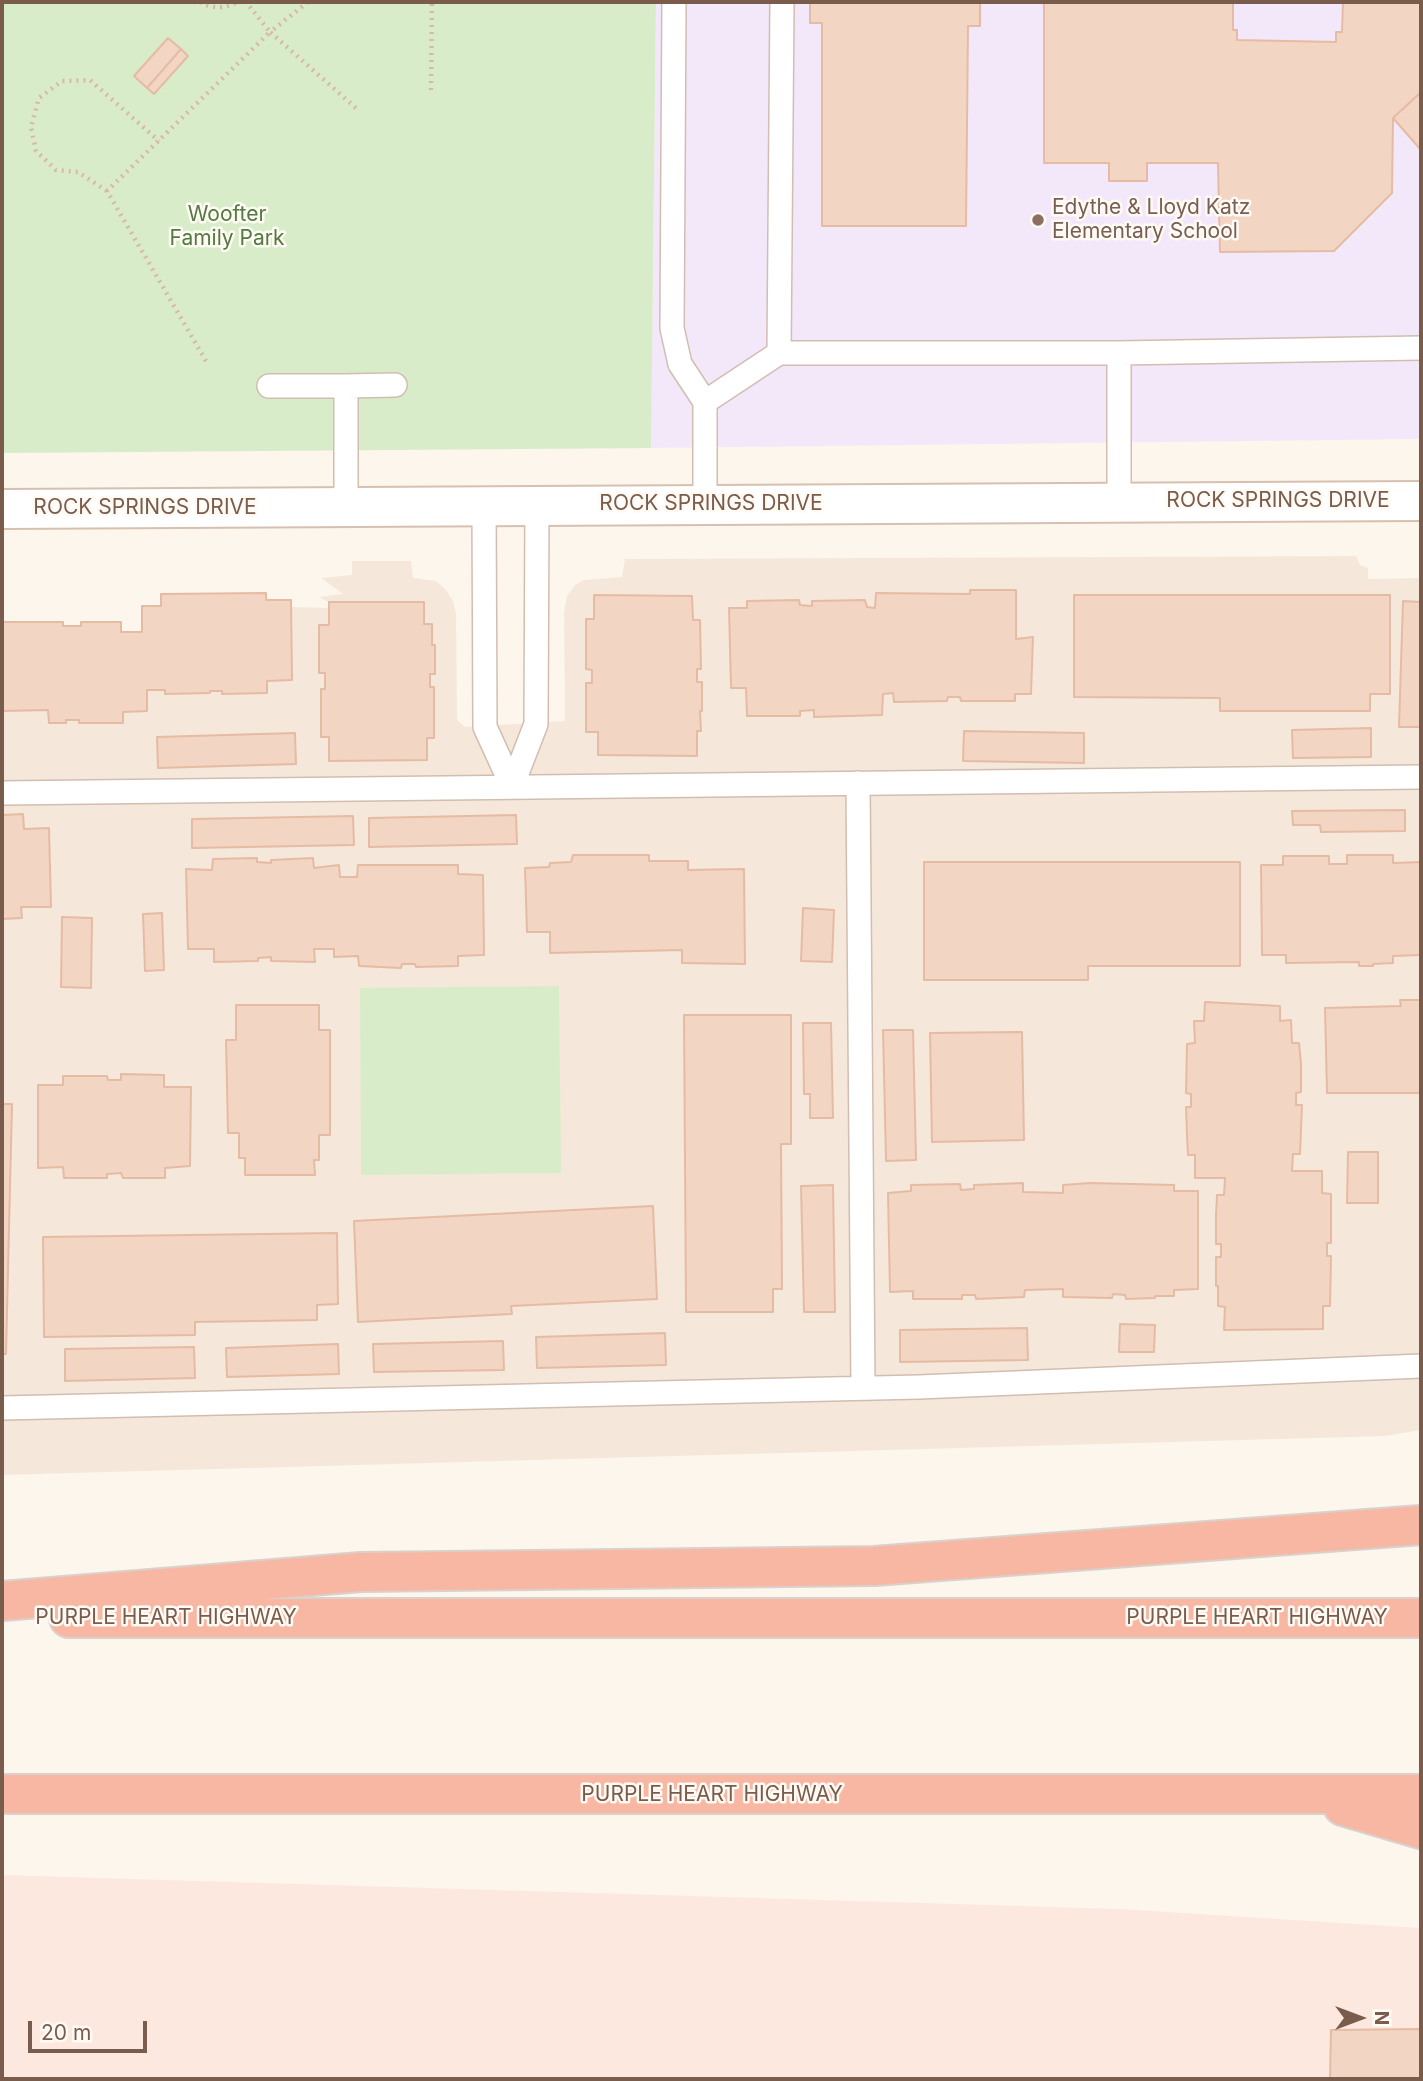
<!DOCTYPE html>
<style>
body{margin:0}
#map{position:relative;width:1423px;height:2081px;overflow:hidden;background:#fdf6ec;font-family:Inter,sans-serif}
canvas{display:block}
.frame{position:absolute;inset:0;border:4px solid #7a5c4d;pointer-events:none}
.north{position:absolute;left:1325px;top:1983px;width:70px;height:70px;-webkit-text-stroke:5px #fffaf3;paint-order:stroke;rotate:90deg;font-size:19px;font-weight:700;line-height:28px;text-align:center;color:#7a5c4d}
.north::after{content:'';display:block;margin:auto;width:24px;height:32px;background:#7a5c4d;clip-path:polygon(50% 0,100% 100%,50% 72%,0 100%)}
.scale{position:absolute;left:28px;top:2021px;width:119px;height:32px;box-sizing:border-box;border:4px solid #7a5c4d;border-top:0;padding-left:9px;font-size:21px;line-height:24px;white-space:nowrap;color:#7a5c4d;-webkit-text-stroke:5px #fffaf3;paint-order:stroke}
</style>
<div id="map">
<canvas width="1423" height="2081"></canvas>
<div class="frame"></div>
<div class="north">N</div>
<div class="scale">20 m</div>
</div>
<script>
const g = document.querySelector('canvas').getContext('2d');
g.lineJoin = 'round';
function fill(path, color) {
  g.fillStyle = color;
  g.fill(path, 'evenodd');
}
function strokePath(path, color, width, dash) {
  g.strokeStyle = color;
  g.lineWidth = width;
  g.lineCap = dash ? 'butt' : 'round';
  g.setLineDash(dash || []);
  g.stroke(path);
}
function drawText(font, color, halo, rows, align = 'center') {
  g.font = font + ' Inter,sans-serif';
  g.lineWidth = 5;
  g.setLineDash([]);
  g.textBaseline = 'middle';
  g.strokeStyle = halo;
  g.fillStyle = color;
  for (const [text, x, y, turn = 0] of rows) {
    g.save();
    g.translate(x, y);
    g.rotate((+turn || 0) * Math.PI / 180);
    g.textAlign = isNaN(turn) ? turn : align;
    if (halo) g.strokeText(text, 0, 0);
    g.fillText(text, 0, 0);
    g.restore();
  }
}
const residential = new Path2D(`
 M1356 556 1360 565 1368 568V579L1421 578V1430L1385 1436 2 1475V622H63L64 626H81V622H121V632H141L142 606H160L161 594 266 593V600H291L292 607 328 608V602L319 597 343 594 321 578 352 575V561H411L413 578 436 581 446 590 453 601 456 613 457 720 465 727 565 721 564 613 567 596 575 585 584 580 622 577 625 559Z`);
const commercial = new Path2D(`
 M2 1875 1119 1909 1421 1928V2079H2Z`);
const education = new Path2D(`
 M656 2H1421V439L651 448Z`);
const green = new Path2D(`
 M2 2H656L651 448 2 453Z
 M559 986 561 1173 361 1175 360 988Z`);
const building = new Path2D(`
 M810 2H980V26H968L966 226H822V23H810Z
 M1044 2H1233V30H1237V40L1336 42V32H1342L1343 2H1421V92L1393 118 1392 193 1334 251 1220 252 1218 163H1147V181H1109V163H1044Z
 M168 38 181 49 147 88 134 76Z
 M181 49 188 56 154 94 147 88Z
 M1421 92V150L1393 118Z
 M970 590H1016V639L1033 637 1031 694H1015V701H961L960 697H948L947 701 894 702 893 693 883 694 882 715 814 717V710L800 711V716H747L746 688H731L729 608H747V601L799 600 800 605 812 606V601L865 600 867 607 875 608 876 593 970 594Z
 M266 593V600H291L292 680 267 681V693L222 694V691H210V693L165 694V690H147V711L123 712V723H79V720H66V723H49L48 710 2 711V622H63V626H81V622H121V632H142V606H161V594Z
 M594 595 692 596 693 620H700L701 669H697V682H702V711H700L701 731H697V756L598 755V732H586V683H592V670L586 669V619H594Z
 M1074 595H1390V694H1370V711H1220V698L1074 697Z
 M1403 601 1421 602V727H1399Z
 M329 602H424V624H432V645H435V674H430V687H434V738H427V760L329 761V737H321V689H325V673H319V625H329Z
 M1371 728V757L1293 758 1292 730Z
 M964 731 1084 733V763L963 761Z
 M295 733 296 764 158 768 157 737Z
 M1405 810V831L1321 832 1320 825H1293L1292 811Z
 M23 814 24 829 49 828 51 907H21L22 918 2 919V815Z
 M516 815 517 844 369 847V818Z
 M353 816 354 845 192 848V819Z
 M573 855H649V861H688V870L744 869 745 964 682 963V950L550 953V932H527L525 868 549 867 550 863 571 862Z
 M1347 855H1393V863L1421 862V955L1393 956V963L1373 964V966H1359V962L1286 963V955H1262L1261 865H1283V856H1329V864H1347Z
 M257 858V862L271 863V860L313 858 314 868 339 865 340 877H357L358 865H458V874L483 875 484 955 458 956V966L416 967 415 964H402L401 968 359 966 358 956 334 957V949H314L315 962 271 961V957L258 958V961L214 962V949H188L186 869 212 870 213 859Z
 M924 862H1240V966H1088V980H924Z
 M803 908 834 910 832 962 801 961Z
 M162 913 164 970 145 971 143 914Z
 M62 917 92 918 91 988 61 987Z
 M1400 1000H1421V1093H1327L1325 1008 1401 1006Z
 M1205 1002 1280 1006V1021L1291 1020 1292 1043H1299L1301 1064V1092L1296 1093V1105H1302L1300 1154H1293L1292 1171H1322V1193L1331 1194V1243H1327V1256H1331L1330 1306H1323V1329L1224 1330 1225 1307 1218 1306V1286H1216V1257H1221V1244H1216V1215L1217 1195H1224L1225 1178H1195V1155H1188L1187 1135 1186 1107H1191V1094L1186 1093 1187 1044 1195 1043 1194 1021H1204Z
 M236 1005H319V1030H330V1135H319V1160H314L315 1175H245V1158H239V1133H228L226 1040H236Z
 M684 1015H791V1144H781L782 1289H773V1312H686Z
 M803 1023H831L833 1118H810V1094H804Z
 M883 1030H913L916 1160 886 1161Z
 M1022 1032 1024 1140 932 1142 930 1033Z
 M121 1074 164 1075V1087H191L190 1166 165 1168V1178H123L121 1173 107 1174V1178H64L63 1167 38 1168V1085H63V1076H107L108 1080H121Z
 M2 1104H12L6 1354H2Z
 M1348 1152H1378V1203H1347Z
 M1023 1183V1192L1063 1193V1185L1090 1183 1174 1185V1191H1198V1289L1174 1290V1296H1155V1298L1126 1299 1125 1295 1113 1294 1112 1298 1063 1297V1289L1025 1290 1024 1297 976 1299 975 1295H962V1299H913V1291L890 1292 888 1193 911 1191V1185L960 1184 961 1190 974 1189V1185Z
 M833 1185 835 1312H804L801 1186Z
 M653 1206 657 1299 511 1306 512 1314 358 1322 354 1221Z
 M337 1233 338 1304 317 1305V1320L195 1322V1335L44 1337 43 1237Z
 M1120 1324 1155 1325 1154 1352H1119Z
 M1027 1328 1028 1360 900 1362V1330Z
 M665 1333 666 1365 537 1368 536 1337Z
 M503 1341 504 1370 374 1372 373 1344Z
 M338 1344 339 1374 227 1377 226 1348Z
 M194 1347 195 1378 65 1381V1349Z
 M1421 2029V2079H1330L1331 2030Z`);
const path = new Path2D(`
 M200 2C212 9 224 9 237 2
 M308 2 270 32 357 109
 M431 90 432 2
 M107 191 78 172 56 170 36 151 31 127 39 98 62 81 90 80 159 141
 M206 361 107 191 270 32 246 2`);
const lane = new Path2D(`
 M674 2 672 328 680 364 705 402V504
 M779 353 782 2
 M269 386H346
 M705 402 779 353H1119
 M1119 502V353L1421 348
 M484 506 485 727 512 786
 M346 507V386L395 385
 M858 783 863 1388
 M512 786 536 724 537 505
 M2 793 1421 777
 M2 1408 919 1387 1421 1366`);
const secondary = new Path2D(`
 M2 509 1421 501`);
const highway = new Path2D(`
 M2 1601 361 1572 874 1566 1421 1525
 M69 1618H1421
 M2 1794H1421
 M1343 1806 1421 1829`);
const markers = [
 [1038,220,7,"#8d6e63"]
];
const educationNames = [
 ["Edythe & Lloyd Katz",1052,208],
 ["Elementary School",1052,232]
];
const parkNames = [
 ["Woofter",227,215],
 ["Family Park",227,239]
];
const streetNames = [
 ["ROCK SPRINGS DRIVE",1278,501],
 ["ROCK SPRINGS DRIVE",711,504],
 ["ROCK SPRINGS DRIVE",145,508],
 ["PURPLE HEART HIGHWAY",166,1618],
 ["PURPLE HEART HIGHWAY",1257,1618],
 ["PURPLE HEART HIGHWAY",712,1795]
];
fill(residential, '#f5e8da');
fill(commercial, '#fde8e0');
fill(education, '#f3e8fa');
fill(green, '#d8ecc9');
fill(building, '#f3d5c3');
strokePath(building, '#e6bba3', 2);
strokePath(lane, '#d1beb0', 26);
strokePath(secondary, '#d6c0b0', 42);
strokePath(highway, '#dad1cd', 42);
strokePath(path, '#d9b8a5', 4.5, [2, 5]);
strokePath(lane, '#fff', 23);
strokePath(secondary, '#fff', 38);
strokePath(highway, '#f7b7a3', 38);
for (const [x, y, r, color] of markers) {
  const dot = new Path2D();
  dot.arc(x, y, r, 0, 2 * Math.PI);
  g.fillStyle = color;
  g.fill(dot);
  strokePath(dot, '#fffaf3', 2.5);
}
drawText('21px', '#785e54', '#fffaf3', educationNames, 'left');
drawText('21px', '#537a41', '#fffaf3', parkNames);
drawText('21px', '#7a5c4d', '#fffaf3', streetNames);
</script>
